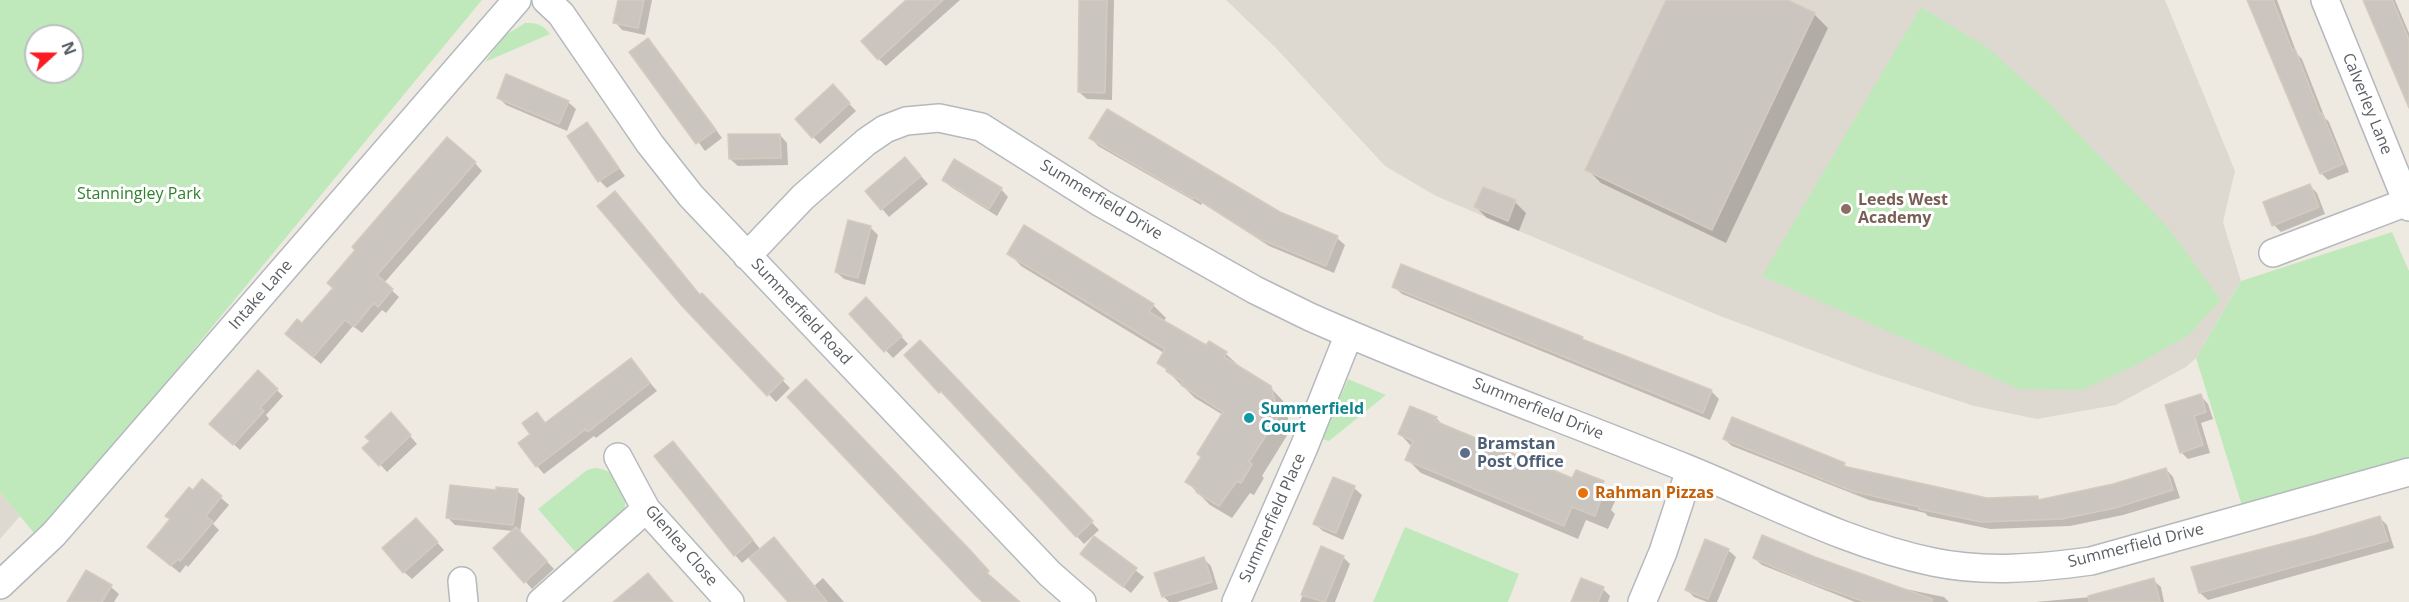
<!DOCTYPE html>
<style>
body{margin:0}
#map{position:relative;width:2409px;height:602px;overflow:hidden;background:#efeae1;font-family:"Open Sans",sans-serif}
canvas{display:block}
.north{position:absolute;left:24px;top:24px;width:60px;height:60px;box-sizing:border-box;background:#fff;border:2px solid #bdbfc1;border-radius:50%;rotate:69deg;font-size:16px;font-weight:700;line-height:24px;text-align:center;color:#5a5f64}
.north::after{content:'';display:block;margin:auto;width:21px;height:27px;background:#fb1b23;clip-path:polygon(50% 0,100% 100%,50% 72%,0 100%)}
</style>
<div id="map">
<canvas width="2409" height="602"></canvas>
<div class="north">N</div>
</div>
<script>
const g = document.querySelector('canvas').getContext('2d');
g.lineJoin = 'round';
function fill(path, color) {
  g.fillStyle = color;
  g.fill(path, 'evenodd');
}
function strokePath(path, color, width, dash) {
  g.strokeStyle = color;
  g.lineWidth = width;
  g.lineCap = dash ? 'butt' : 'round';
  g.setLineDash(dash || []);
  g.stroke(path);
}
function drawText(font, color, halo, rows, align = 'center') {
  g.font = font + ' "Open Sans",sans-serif';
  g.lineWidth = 6;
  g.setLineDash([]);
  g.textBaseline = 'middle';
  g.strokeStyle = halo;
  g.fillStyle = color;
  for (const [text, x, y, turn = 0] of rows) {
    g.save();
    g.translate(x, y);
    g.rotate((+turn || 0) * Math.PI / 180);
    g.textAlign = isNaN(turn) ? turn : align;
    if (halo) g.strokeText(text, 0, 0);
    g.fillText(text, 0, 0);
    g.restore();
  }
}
const education = new Path2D(`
 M1226 0H2165L2235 171 2223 222 2241 281 2196 358 2186 367 2116 405 2037 419 1974 406 1870 372 1720 316 1436 196 1385 166 1275 47Z
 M0 492 20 516 0 539Z`);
const green = new Path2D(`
 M0 0H482L38 538 0 492ZM36 36H72V72H36Z
 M1921 7 1988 48 2048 102 2170 230 2221 300 2189 335 2138 364 2082 390 2019 389 1762 276Z
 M525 23C536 23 543 24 550 34L485 62 504 36Z
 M2392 232 2409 271V464L2243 509 2196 358 2241 281Z
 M1348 379 1386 395 1329 441 1322 439Z
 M595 468C618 470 632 491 623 513L577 554 538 509 587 470Z
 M1405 527 1519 574 1508 602H1373Z`);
const shadow = new Path2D(`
 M620 0H652L645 35 622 30 615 22Z
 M908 0H960L886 66 879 59Z
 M1080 0H1114L1112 100 1087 99 1079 92Z
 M1667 0H1784L1814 14 1828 28 1726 243 1601 183 1587 169Z
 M2249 0H2277L2297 54 2302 59 2325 118 2329 122 2349 172 2328 180 2321 173Z
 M2365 0H2395L2409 33V104Z
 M648 39 722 138 705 151 632 52Z
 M840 94 856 111 820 144 797 120Z
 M498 97 568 102 576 109 567 131 506 105Z
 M587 124 625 176 607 188 600 181Z
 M780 135 787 143 788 165 738 166 730 159Z
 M1091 138 1337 238 1345 245 1334 273 1269 246 1202 203 1201 205 1098 146Z
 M475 163 482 171 384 283 399 297 386 313 382 310 362 333 353 326 321 364 294 341 302 326Z
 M912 166 928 184 889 217 867 191Z
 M943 180 1001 189 1008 197 997 216 951 187Z
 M2309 185 2317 193 2325 214 2281 232 2274 225Z
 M622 201 701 296 790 388 776 402 683 305Z
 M1515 202 1526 213 1519 231 1487 218 1476 207Z
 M871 228 878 235 865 285 844 279 836 272Z
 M1009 253 1153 305 1166 318 1163 322 1207 347 1209 343 1226 354 1239 366 1270 387 1283 401 1291 429 1262 476 1264 478 1254 495 1250 493 1232 518 1210 505 1187 482 1202 458 1223 415 1195 398 1167 371 1159 362 1164 353 1021 266Z
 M1394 287 1582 338 1586 343 1711 391 1719 399 1710 420 1402 294Z
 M874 307 908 344 893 358 851 314Z
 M920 342 1099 530 1084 544 906 355Z
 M631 360 657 391 596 438 594 436 544 474 537 466V414L546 424Z
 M258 372 283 396 266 415 269 419 240 450 218 430Z
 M2201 396 2208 404 2213 419 2201 423 2210 453 2188 459 2181 452Z
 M1436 418 1444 426 1573 480 1603 483 1617 497 1611 510 1615 514 1608 529 1586 520 1578 539 1421 473 1407 459 1412 447 1400 434Z
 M398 422 417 444 387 472 365 448Z
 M1724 439 1844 464 1849 469 1987 500 2038 498 2041 501 2114 486 2166 469 2173 477 2180 498 2123 515 2070 526 1990 529 1928 516 1925 513 1869 500 1732 446Z
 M680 450 761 550 814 586 823 578 844 602H790L774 586 749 557 742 563 735 555Z
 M1334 479 1354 488 1362 495 1343 540 1323 531 1315 524Z
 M202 481 229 505 213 524 219 530 188 567 186 565 180 573 156 554 171 520Z
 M451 487 517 491 525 498 520 533 554 569 532 589 525 581 513 531 455 525 447 517Z
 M2379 517 2387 525 2394 548 2208 600 2200 593Z
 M423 527 444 550 412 579 404 572Z
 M1095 538 1144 577 1131 593 1082 554Z
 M1322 548 1343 557 1350 564 1335 602H1300Z
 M1728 550 1736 557 1717 602H1707L1694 597 1686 589Z
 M1754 558 1815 559 1891 586 1944 597 1949 602H1855L1762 565Z
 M1204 559 1211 566 1218 589 1177 602H1169L1163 596Z
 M87 572 111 587 119 594 114 602H71Z
 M2153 580 2161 587 2164 602H2035L2091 597Z
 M1603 589 1610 596 1608 602H1572Z`);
const building = new Path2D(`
 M618 0H644L638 28 613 23Z
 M906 0H943L878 60 861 41Z
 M1079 0H1107L1105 93 1078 92Z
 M1666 0H1788L1815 13 1712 230 1585 170Z
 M2247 0H2273L2292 50 2295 49 2320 114 2322 113 2343 164 2320 174Z
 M2363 0H2392L2409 40V108Z
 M648 38 716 130 696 144 629 52Z
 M506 74 569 101 559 124 497 98Z
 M833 84 850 103 812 138 795 119Z
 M1107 109 1280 212 1338 236 1326 266 1260 239 1194 197 1193 199 1089 138Z
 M587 122 619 168 598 182 567 136Z
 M728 134H780L781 158 729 159Z
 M447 137 476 162 377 275 393 289 378 307 374 303 354 327 345 320 313 357 285 334 297 319 302 323 333 288 327 283 355 250 352 247Z
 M905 157 921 176 881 210 865 191Z
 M954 159 1002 188 989 209 942 180Z
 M2310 184 2319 207 2272 226 2263 202Z
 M1483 187 1516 200 1508 221 1474 207Z
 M615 191 700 295 702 293 784 379 767 396 682 306 597 206Z
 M848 220 871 226 858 278 835 272Z
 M1024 225 1154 304 1149 312 1206 345 1209 341 1227 352 1224 357 1271 386 1279 415 1249 462 1252 464 1241 483 1237 481 1219 506 1196 492 1197 489 1185 482 1201 457 1197 454 1223 412 1181 385 1183 382 1166 371 1167 369 1157 363 1165 349 1007 254Z
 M1401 264 1583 337 1582 339 1712 390 1703 413 1392 287Z
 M866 297 902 336 884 352 849 314Z
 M920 340 1093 521 1076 537 941 391 939 393 904 355Z
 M631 358 650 383 588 432 586 429 536 467 518 443 530 434 522 423 537 412 545 423Z
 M258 370 278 389 260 408 264 411 233 445 209 424Z
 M806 379 971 551 989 571 987 573 1020 602H983L976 596 787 397Z
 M2201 394 2206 412 2194 416 2203 445 2180 453 2165 405Z
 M1410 406 1437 417 1435 421 1572 478 1576 470 1604 481 1597 497 1601 499 1595 516 1572 507 1564 526 1405 460 1413 441 1398 434Z
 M391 412 411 435 379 466 362 448 370 441 365 437Z
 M1732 417 1845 463 1843 466 1987 498 2038 496V500L2113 484 2166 468 2173 490 2115 508 2062 519 1981 522 1919 509V507L1852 491 1723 439Z
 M673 441 753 540 734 556 654 456Z
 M1333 477 1355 486 1336 533 1313 524Z
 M202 479 222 496 206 516 213 522 180 561 178 559 171 566 147 547 170 519 165 516 189 487 193 490Z
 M450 485 496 490V487L518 489 513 525 446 518Z
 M2380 516 2388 541 2199 593 2191 567 2313 536Z
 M416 518 438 542 403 573 382 548Z
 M516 527 547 561 524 583 493 548Z
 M1762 535 1815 557 1932 599V602H1865L1801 579 1753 558Z
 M1094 536 1137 568 1123 587 1080 554Z
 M774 537 820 593 827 602H788L749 558Z
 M1705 539 1729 549 1708 599 1685 590Z
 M1321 546 1344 556 1325 602 1301 595Z
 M1204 557 1212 582 1162 597 1154 573Z
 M86 570 112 585 102 602H67Z
 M648 573 673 602H613Z
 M1581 578 1604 587 1598 602H1571Z
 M2154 578 2160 602H2089L2088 596Z`);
const minor = new Path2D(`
 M546 0 561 14 650 144 691 196 1050 574 1082 602
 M2325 0 2409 207
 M2273 253 2407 202
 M747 256 803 197 866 142 885 129 906 121 939 118 981 127 1101 203 1255 290 1310 317C1434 372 1562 418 1688 469 1769 502 1847 544 1933 562 1985 573 2039 568 2091 561L2409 472
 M618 457 646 509 730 602
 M462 581 464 602
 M0 585 54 534 517 0
 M541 602 646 509
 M1236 602 1304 447 1349 334
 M1642 602 1663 552 1690 470`);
const markers = [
 [1846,209,6,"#8d6e63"],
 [1249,418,6,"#0f9aa8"],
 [1465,453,6,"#5c6f8a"],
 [1583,493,6,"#e8710a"]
];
const streetNames = [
 ["Calverley Lane",2367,104,68],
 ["Summerfield Drive",1101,200,31],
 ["Intake Lane",261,295,-49],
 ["Summerfield Road",801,312,47],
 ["Summerfield Drive",1538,409,22],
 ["Summerfield Place",1273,518,-66],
 ["Glenlea Close",681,546,49],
 ["Summerfield Drive",2136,546,-14]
];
const parkNames = [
 ["Stanningley Park",139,194]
];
const educationNames = [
 ["Leeds West",1858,200],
 ["Academy",1858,218]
];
const cultureNames = [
 ["Summerfield",1261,409],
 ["Court",1261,427]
];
const serviceNames = [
 ["Bramstan",1477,444],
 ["Post Office",1477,462]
];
const foodNames = [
 ["Rahman Pizzas",1595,493]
];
fill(education, '#ded9d0');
fill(green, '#c0e9bb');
fill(shadow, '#0003');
fill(building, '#cac5be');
strokePath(building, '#d4cbbf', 1.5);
strokePath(minor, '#b4b9bd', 30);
strokePath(minor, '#fff', 27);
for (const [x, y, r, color] of markers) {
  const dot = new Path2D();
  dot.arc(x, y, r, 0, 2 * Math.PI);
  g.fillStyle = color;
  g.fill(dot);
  strokePath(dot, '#fff', 2);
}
drawText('16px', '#5a5f64', '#fff', streetNames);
drawText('16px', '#30822b', '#fff', parkNames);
drawText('bold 16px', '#785e54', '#fff', educationNames, 'left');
drawText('bold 16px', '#0d838f', '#fff', cultureNames, 'left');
drawText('bold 16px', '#4e5e75', '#fff', serviceNames, 'left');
drawText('bold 16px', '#c56008', '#fff', foodNames, 'left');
</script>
